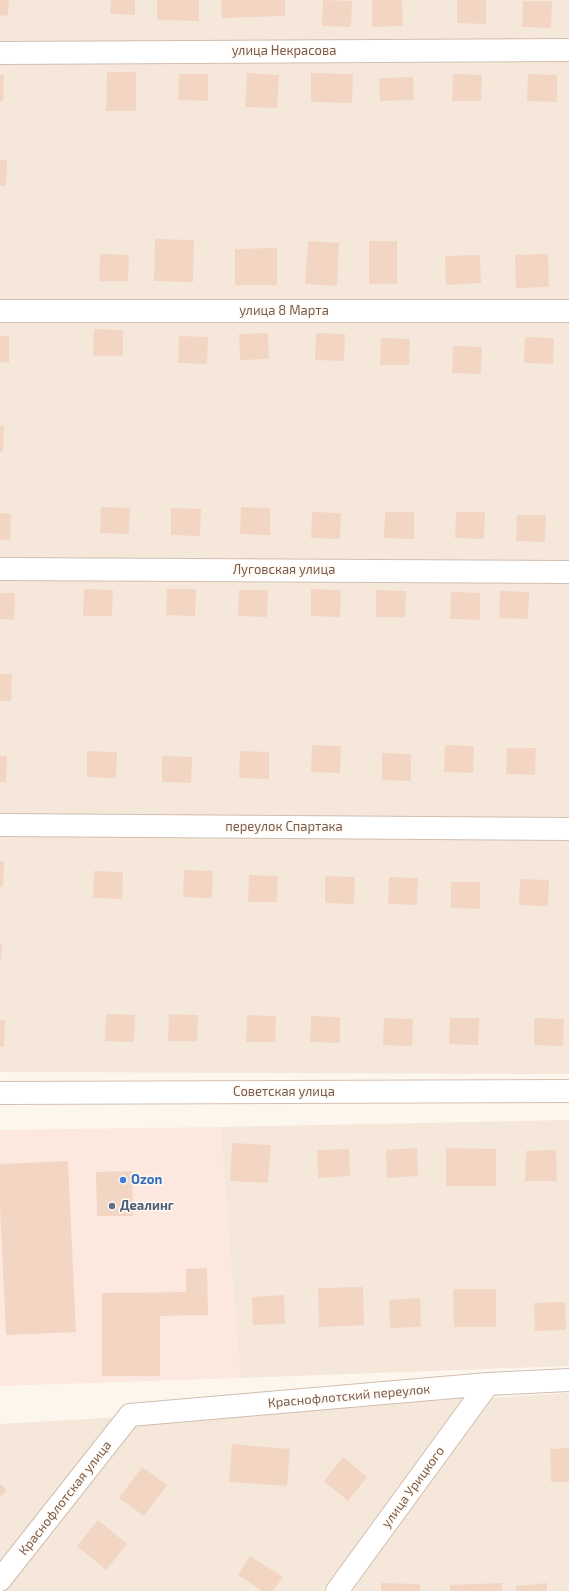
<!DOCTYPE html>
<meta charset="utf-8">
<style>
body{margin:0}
canvas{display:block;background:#fdf6ec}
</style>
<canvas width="569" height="1591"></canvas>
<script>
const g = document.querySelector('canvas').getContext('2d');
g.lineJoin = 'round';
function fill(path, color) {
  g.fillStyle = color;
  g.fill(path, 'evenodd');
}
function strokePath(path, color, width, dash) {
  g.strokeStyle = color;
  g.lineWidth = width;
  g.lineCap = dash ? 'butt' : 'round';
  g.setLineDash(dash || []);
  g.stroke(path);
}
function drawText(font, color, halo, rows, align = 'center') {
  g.font = font + ' "Exo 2",sans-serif';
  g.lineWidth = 3;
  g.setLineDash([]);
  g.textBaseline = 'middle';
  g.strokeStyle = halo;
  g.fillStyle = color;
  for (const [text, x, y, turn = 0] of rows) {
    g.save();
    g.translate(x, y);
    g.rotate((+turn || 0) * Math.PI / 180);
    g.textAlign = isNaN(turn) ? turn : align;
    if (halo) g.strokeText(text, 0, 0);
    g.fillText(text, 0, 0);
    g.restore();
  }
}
const residential = new Path2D(`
 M0 0H569V1074L0 1072Z
 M569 1120V1366L240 1378 220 1127Z
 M569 1393V1591H347L492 1398Z
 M471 1397 325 1591H0V1424Z`);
const commercial = new Path2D(`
 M220 1127 240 1378 0 1386V1130Z`);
const building = new Path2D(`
 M0 0H9L8 16 0 15Z
 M111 0H135V15L110 14Z
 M157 0H199V21L157 20Z
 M221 0H285V16L222 18Z
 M323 0 352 1 351 27 322 26Z
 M372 0H402L403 26 372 27Z
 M457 0H486V24L457 23Z
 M523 1H552L551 28 522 27Z
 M107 72H136V111H106Z
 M247 73 279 75 277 108 245 107Z
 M311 73 353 74 352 103 311 102Z
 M179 74H208V101L178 100Z
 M453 74 482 75 481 101H452Z
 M528 74 557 75V102L527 101Z
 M0 75H4L3 101H0Z
 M413 77 414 100 380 101 379 78Z
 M0 160H7L6 186H0Z
 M155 239 194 240 193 282 154 281Z
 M308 241 339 243 337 286 305 284Z
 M369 241H397V284H369Z
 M277 248V285H235V249Z
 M100 254 129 255 128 281H99Z
 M548 254 549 287 516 288 515 255Z
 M480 255 481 283 446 285 445 256Z
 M94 329 123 330V356H93Z
 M268 333 269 359 240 360 239 334Z
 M316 333 345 334 344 361 315 360Z
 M0 336H9V363L0 362Z
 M179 336 208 337 207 364 178 363Z
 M525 337 554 338 553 364 524 363Z
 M381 338 410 339 409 365H380Z
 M453 346 482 347 481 374 452 373Z
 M0 426H4L3 452H0Z
 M101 507 130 508 129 534 100 533Z
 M241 507 270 508V535L240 534Z
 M171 508 201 509 200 536 171 535Z
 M312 512 341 513 340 539 311 538Z
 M385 512H414V539L384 538Z
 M456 512H485L484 539 455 538Z
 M0 513 11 514 10 540H0Z
 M517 515H546L545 542 516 541Z
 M84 589 113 590 112 616H83Z
 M167 589H196L195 616 166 615Z
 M311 589 341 590 340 617 311 616Z
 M239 590H268L267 617 238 616Z
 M376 590 406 591 405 617H376Z
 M500 591 529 592 528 619 499 618Z
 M451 592 480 593V620L450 619Z
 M0 593H15L14 620 0 619Z
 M0 674H12L11 701H0Z
 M312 745 341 746 340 773 311 772Z
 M445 745 474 746 473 773 444 772Z
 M507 748H536L535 775 506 774Z
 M87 751 117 752 116 778 87 777Z
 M240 751 269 752V779L239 778Z
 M382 753 411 754V781L382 780Z
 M0 756H7L6 782H0Z
 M162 756 192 757 191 783 162 782Z
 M0 861H4L3 887H0Z
 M184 870 213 871 212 898 183 897Z
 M94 871 123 872 122 899 93 898Z
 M249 875 278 876 277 902H248Z
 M325 876 355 877 354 904 325 903Z
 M389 877 418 878 417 905 388 904Z
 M520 879 549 880 548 906 519 905Z
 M451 882H480V909L451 908Z
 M0 944H2L1 959H0Z
 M106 1014 135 1015 134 1042 105 1041Z
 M169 1014 198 1015 197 1041H168Z
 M247 1015 276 1016 275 1042H246Z
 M311 1016 340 1017V1043L310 1042Z
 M384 1018 413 1019 412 1046 383 1045Z
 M450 1018H479L478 1045 449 1044Z
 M534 1018 564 1019 563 1046 534 1045Z
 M0 1020H5L4 1047 0 1046Z
 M232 1143 271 1145 268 1183 230 1181Z
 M417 1148 418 1176 387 1178 386 1150Z
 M446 1148 496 1149V1186H446Z
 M349 1149 350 1176 318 1178 317 1150Z
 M556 1150 557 1181H525L526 1151Z
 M68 1161 76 1332 6 1335 0 1206V1164Z
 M132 1171 133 1216H97L96 1172Z
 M207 1268 208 1315 160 1316V1376H102V1293L186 1292V1269Z
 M363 1287 364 1325 319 1327 318 1288Z
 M453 1289H496V1327H454Z
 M284 1295 285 1324 253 1325 252 1297Z
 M420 1298 421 1327 390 1328 389 1300Z
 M565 1302 566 1330 535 1331 534 1303Z
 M232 1444 290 1449 287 1486 229 1482Z
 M569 1448V1482H551L550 1449Z
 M343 1457 367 1477 348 1501 324 1481Z
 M142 1467 167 1485 144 1516 119 1498Z
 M0 1484 7 1490 0 1498Z
 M98 1520 127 1544 106 1570 77 1546Z
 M250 1556 283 1577 273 1591H262L238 1575Z
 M381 1583 420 1584V1591H381Z
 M502 1583V1591H450V1585Z
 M547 1583V1591H516L515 1586Z`);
const street = new Path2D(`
 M0 53 569 50
 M0 311H569
 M0 569 569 572
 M0 825 569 829
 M0 1580 130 1415 488 1384 569 1380
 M337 1591 488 1384`);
const secondary = new Path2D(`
 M0 1093 569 1091`);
const markers = [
 [123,1180,4,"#3f7fe0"],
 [112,1206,4,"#5c6f8a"]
];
const streetNames = [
 ["улица Некрасова",284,51],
 ["улица 8 Марта",284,311],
 ["Луговская улица",284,570],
 ["переулок Спартака",284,827],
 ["Советская улица",284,1092],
 ["Краснофлотский переулок",349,1396,-5],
 ["улица Урицкого",413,1487,-54],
 ["Краснофлотская улица",65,1498,-52]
];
const shopNames = [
 ["Ozon",131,1180]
];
const serviceNames = [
 ["Деалинг",120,1206]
];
fill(residential, '#f5e8da');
fill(commercial, '#fde8e0');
fill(building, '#f3d5c3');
strokePath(street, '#d1beb0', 24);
strokePath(secondary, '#d6c0b0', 24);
strokePath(street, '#fff', 22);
strokePath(secondary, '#fff', 22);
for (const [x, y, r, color] of markers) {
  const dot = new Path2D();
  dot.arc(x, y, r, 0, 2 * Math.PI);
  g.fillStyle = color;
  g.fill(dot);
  strokePath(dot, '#fffaf3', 1.5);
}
drawText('13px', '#7a5c4d', '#fffaf3', streetNames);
drawText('bold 13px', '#366cbe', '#fffaf3', shopNames, 'left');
drawText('bold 13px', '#4e5e75', '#fffaf3', serviceNames, 'left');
</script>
